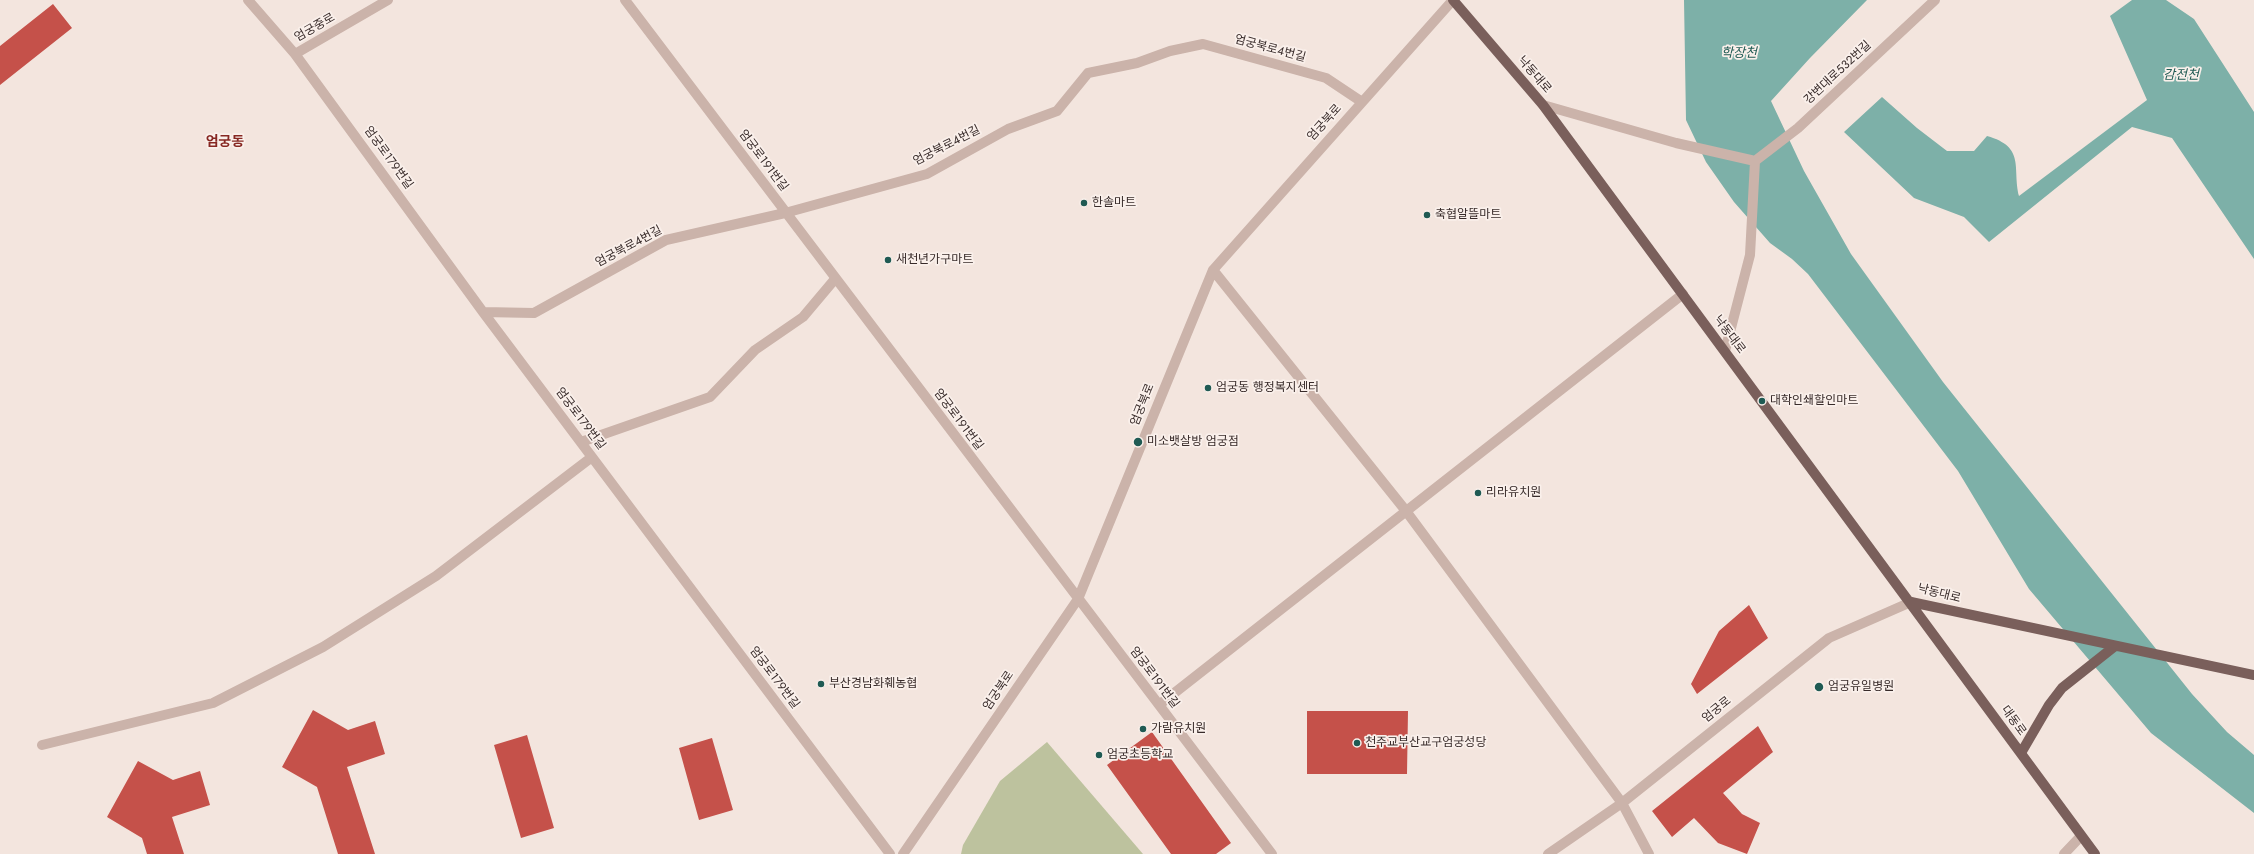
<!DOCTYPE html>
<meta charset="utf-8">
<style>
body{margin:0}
canvas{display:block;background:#f3e5de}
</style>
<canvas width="2254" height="854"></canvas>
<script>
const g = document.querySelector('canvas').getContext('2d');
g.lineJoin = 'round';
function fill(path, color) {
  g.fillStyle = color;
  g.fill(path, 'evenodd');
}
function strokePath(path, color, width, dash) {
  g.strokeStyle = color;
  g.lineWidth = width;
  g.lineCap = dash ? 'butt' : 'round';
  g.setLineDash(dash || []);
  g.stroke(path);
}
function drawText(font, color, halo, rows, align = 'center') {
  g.font = font + ' Jost,"Noto Sans KR",sans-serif';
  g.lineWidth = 3.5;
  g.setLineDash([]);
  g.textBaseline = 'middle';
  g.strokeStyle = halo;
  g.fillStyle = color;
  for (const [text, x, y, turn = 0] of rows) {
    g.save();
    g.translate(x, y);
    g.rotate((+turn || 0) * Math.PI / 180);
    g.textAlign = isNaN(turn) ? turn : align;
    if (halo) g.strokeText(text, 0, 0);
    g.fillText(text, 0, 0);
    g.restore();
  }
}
const green = new Path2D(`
 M1047 742 1143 854H961L963 845 1000 781Z`);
const water = new Path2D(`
 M1684 0H1867L1810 58 1771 101 1804 171 1851 254 1943 382 2192 694 2227 732 2254 755V813L2151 733 2029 589 1958 471 1808 274 1792 259 1770 243 1734 202 1706 162 1686 120Z
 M2132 0H2166L2194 19 2254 112V259L2172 138 2132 127 1989 242 1964 217 1914 198 1844 132 1882 97 1917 128 1947 151H1974L1987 136C2026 147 2012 168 2019 196L2147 100 2110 16Z`);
const building = new Path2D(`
 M53 4 72 28 0 85V46Z
 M1749 605 1768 638 1697 694 1691 684 1719 631Z
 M313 710 348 730 375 721 385 754 347 767 375 854H338L317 787 282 767Z
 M1307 711H1408L1407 774H1307Z
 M1758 726 1773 752 1723 793 1742 814 1760 823 1747 854 1718 843 1694 818 1672 837 1652 811Z
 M1152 732 1231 843 1216 854H1171L1107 765Z
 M527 735 554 828 521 838 494 745Z
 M712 738 733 810 699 820 679 748Z
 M138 761 173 780 200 771 210 805 172 817 184 854H147L142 838 107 817Z`);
const minor = new Path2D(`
 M248 0 295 54 483 312 890 854
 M625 0 1272 854
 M295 54 388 0
 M1543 105 1676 143 1755 161 1798 128 1935 0
 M1213 270 1406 511 1622 803 1649 854
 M483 312 534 313 666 240 785 213 927 174 1008 129 1057 111 1088 73 1137 63 1170 51 1203 44 1326 78 1362 102
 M1725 351 1750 255 1755 161
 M581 442 710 397 755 350 803 317 835 279
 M1159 705 1683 294
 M42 745 213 703 323 647 436 576 592 457
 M903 854 1078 599 1213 270 1453 0
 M1548 854 1622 803 1829 638 1911 602
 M2064 854 2081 836`);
const major = new Path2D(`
 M1453 0 1543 105 2095 854
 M1911 602 2254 675
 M2021 753 2049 705 2062 688 2115 646`);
const markers = [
 [1084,203,4,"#1f5a53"],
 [1427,215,4,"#1f5a53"],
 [888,260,4,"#1f5a53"],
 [1208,388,4,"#1f5a53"],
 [1762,401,4,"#1f5a53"],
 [1138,442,5,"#1f5a53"],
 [1478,493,4,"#1f5a53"],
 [821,684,4,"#1f5a53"],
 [1819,687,5,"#1f5a53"],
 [1143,729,4,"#1f5a53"],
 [1357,743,4,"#1f5a53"],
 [1099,755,4,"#1f5a53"]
];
const streetNames = [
 ["엄궁중로",315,28,-30],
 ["엄궁북로4번길",1270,49,15],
 ["강변대로532번길",1838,73,-43],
 ["낙동대로",1534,75,49],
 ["엄궁북로",1325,123,-48],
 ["엄궁북로4번길",947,146,-27],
 ["엄궁로179번길",388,158,54],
 ["엄궁로191번길",763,161,53],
 ["엄궁북로4번길",629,247,-28],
 ["낙동대로",1729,335,53],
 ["엄궁북로",1143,405,-68],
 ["엄궁로179번길",580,419,53],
 ["엄궁로191번길",958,420,53],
 ["낙동대로",1939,594,14],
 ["엄궁로179번길",774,678,53],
 ["엄궁로191번길",1154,678,53],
 ["엄궁북로",999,691,-56],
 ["엄궁로",1717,710,-39],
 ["대동로",2013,721,54]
];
const poiNames = [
 ["한솔마트",1092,203],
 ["축협알뜰마트",1435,215],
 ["새천년가구마트",896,260],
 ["엄궁동 행정복지센터",1216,388],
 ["대학인쇄할인마트",1770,401],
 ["미소뱃살방 엄궁점",1147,442],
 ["리라유치원",1486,493],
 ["부산경남화훼농협",829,684],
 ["엄궁유일병원",1828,687],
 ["가람유치원",1151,729],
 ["천주교부산교구엄궁성당",1365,743],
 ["엄궁초등학교",1107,755]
];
const waterNames = [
 ["학장천",1739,54],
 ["감전천",2181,76]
];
const quarterNames = [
 ["엄궁동",225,143]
];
fill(green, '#bdc29e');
fill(water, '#7db0a8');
fill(building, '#c5514a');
strokePath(minor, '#cbb3aa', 10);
strokePath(major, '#7a5f5b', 10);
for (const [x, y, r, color] of markers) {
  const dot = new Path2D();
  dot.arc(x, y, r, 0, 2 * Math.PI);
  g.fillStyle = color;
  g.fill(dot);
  strokePath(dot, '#faf0eb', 1.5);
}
drawText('12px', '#382b2a', '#faf0eb', streetNames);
drawText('12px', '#382b2a', '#faf0eb', poiNames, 'left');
drawText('italic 13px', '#1f5a53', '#faf0eb', waterNames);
drawText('bold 14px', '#872823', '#faf0eb', quarterNames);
</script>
